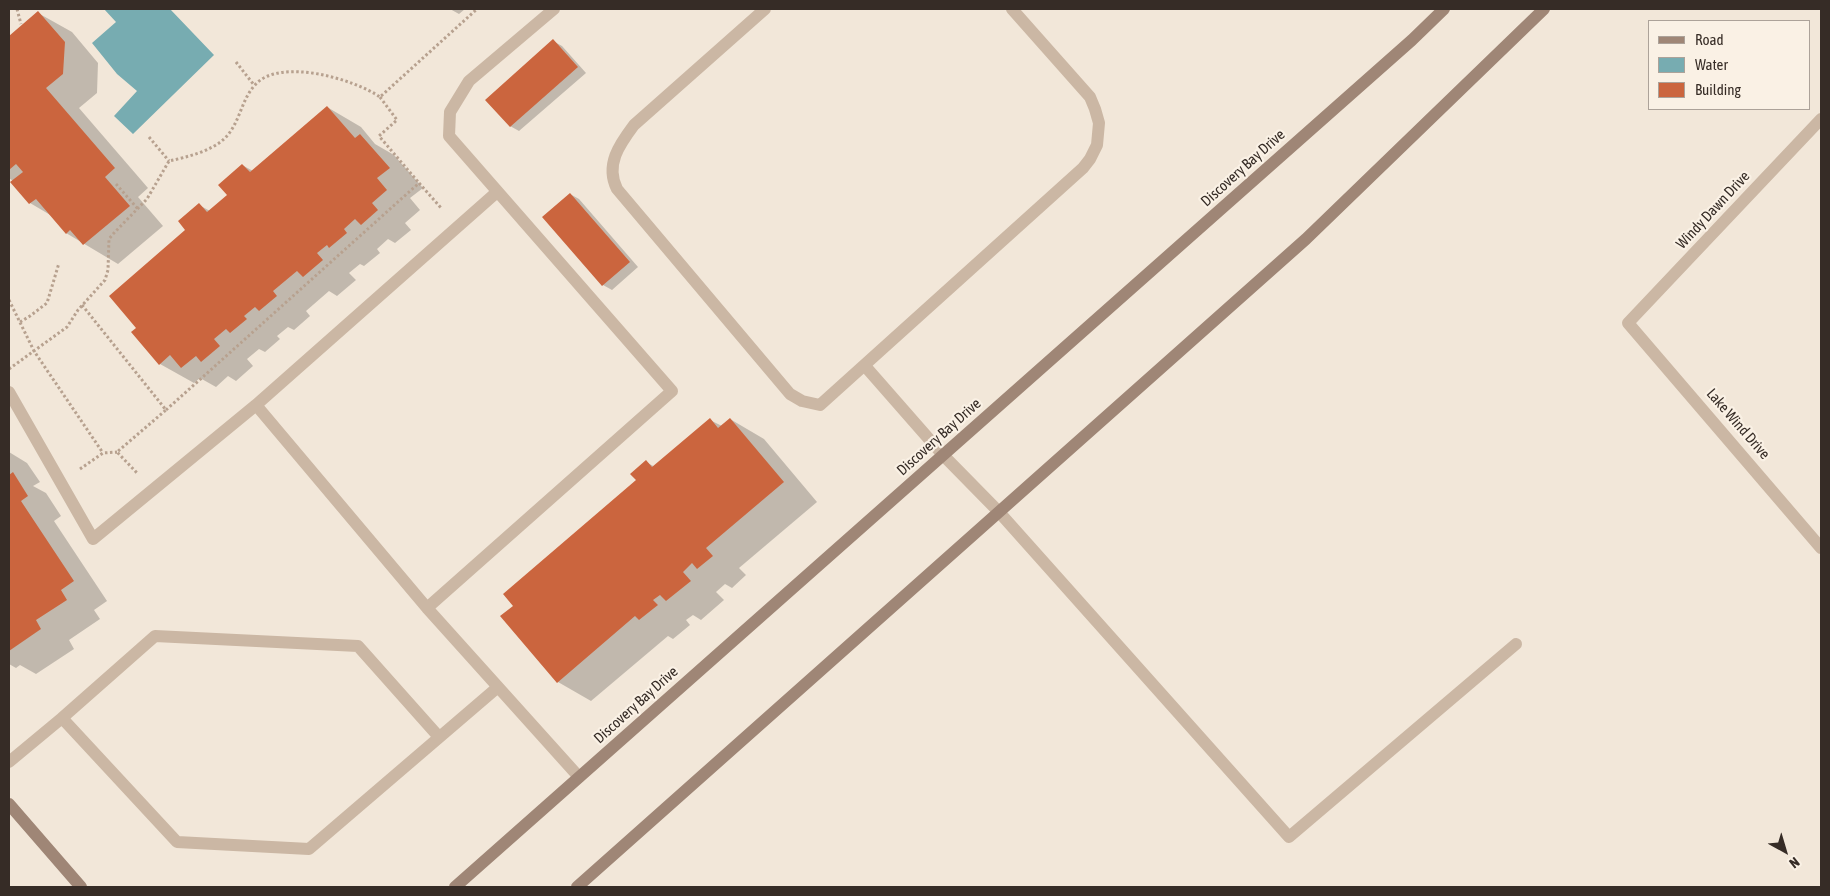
<!DOCTYPE html>
<style>
body{margin:0}
#map{position:relative;width:1830px;height:896px;overflow:hidden;background:#f2e7d9;font-family:"Asap Condensed",sans-serif}
canvas{display:block}
.frame{position:absolute;inset:0;border:10px solid #362c26;pointer-events:none}
.legend{position:absolute;left:1648px;top:20px;width:162px;height:90px;box-sizing:border-box;background:#faf1e5;border:1px solid #aca299;margin:0;padding:6px 9px;list-style:none;font-size:15px;color:#362c26}
.legend li{display:flex;align-items:center;gap:10px;height:25px}
.legend b{width:25px;border:1px solid #aca299}
.north{position:absolute;left:1760px;top:826px;width:50px;height:50px;-webkit-text-stroke:4px #faf1e5;paint-order:stroke;rotate:141deg;font-size:14px;font-weight:700;line-height:20px;text-align:center;color:#362c26}
.north::after{content:'';display:block;margin:auto;width:18px;height:22px;background:#362c26;clip-path:polygon(50% 0,100% 100%,50% 72%,0 100%)}
</style>
<div id="map">
<canvas width="1830" height="896"></canvas>
<div class="frame"></div>
<ul class="legend">
<li><b style="height:6px;background:#9f8676"></b>Road</li>
<li><b style="height:14px;background:#77acb1"></b>Water</li>
<li><b style="height:14px;background:#cb653e"></b>Building</li>
</ul>
<div class="north">N</div>
</div>
<script>
const g = document.querySelector('canvas').getContext('2d');
g.lineJoin = 'round';
function fill(path, color) {
  g.fillStyle = color;
  g.fill(path, 'evenodd');
}
function strokePath(path, color, width, dash) {
  g.strokeStyle = color;
  g.lineWidth = width;
  g.lineCap = dash ? 'butt' : 'round';
  g.setLineDash(dash || []);
  g.stroke(path);
}
function drawText(font, color, halo, rows, align = 'center') {
  g.font = font + ' "Asap Condensed",sans-serif';
  g.lineWidth = 4.5;
  g.setLineDash([]);
  g.textBaseline = 'middle';
  g.strokeStyle = halo;
  g.fillStyle = color;
  for (const [text, x, y, turn = 0] of rows) {
    g.save();
    g.translate(x, y);
    g.rotate((+turn || 0) * Math.PI / 180);
    g.textAlign = isNaN(turn) ? turn : align;
    if (halo) g.strokeText(text, 0, 0);
    g.fillText(text, 0, 0);
    g.restore();
  }
}
const water = new Path2D(`
 M104 9H170L214 55 133 134 114 116 137 91 117 74 92 43 116 22Z`);
const shadow = new Path2D(`
 M450 9H465L459 14Z
 M38 13 72 32 98 63 97 93 79 108 148 188 138 197 163 226 118 264 66 233 52 216 30 203 12 182 13 181 9 178V38Z
 M553 41 562 46 586 73 519 131 510 126Z
 M327 107 361 127 375 144 394 155 423 188 410 198 420 210 405 223 411 230 395 243 388 239 377 249 380 253 364 266 360 264 349 273 356 280 337 296 329 291 306 311 310 316 294 330 288 327 277 336 280 339 265 352 259 349 247 359 253 366 236 381 228 376 216 387 200 378 194 383 160 364 138 328 199 205 210 211 228 195 242 165 253 171Z
 M570 194 579 199 638 267 612 290 603 285Z
 M730 419 764 439 817 502 739 568 746 575 732 588 725 584 716 592 724 600 701 620 693 615 686 620 690 625 673 639 668 636 591 701 558 682 515 606 637 480 646 462 655 467 710 420 722 426Z
 M9 452 27 463 40 482 33 486 46 493 61 516 54 521 107 601 94 610 100 619 69 640 74 649 36 674 20 665 16 668 9 664Z`);
const building = new Path2D(`
 M38 11 65 42 63 74 46 88 115 168 105 177 130 206 83 245 70 230 66 234 36 199 29 204 10 182 23 172 16 164 9 170V36Z
 M553 39 578 67 510 127 485 100Z
 M327 106 355 138 360 134 390 168 377 178 387 190 372 203 378 210 361 225 355 219 344 229 347 233 329 248 327 245 317 253 323 260 303 277 297 271 273 291 277 296 259 311 255 307 244 316 247 319 230 333 226 329 214 339 220 346 201 362 196 356 181 368 170 355 159 365 131 332 136 328 109 296 185 230 178 221 199 203 207 212 227 195 218 185 242 164 250 172Z
 M570 193 630 262 602 286 542 217Z
 M710 418 718 428 730 418 784 482 706 548 713 556 697 569 692 563 683 572 691 581 666 601 660 595 653 600 658 605 639 620 635 616 557 683 500 616 513 606 503 594 636 480 630 474 646 460 652 467Z
 M13 472 28 496 21 501 74 581 61 590 67 600 36 620 41 629 9 651V475Z`);
const path = new Path2D(`
 M17 9 21 24
 M236 62 254 85
 M380 97 397 120 379 136 419 183
 M149 137 169 161
 M116 184 138 209
 M9 300 34 351 103 453
 M82 305 166 410 117 452 138 474
 M20 322 30 316 47 303 59 263
 M9 369 67 327 78 310 105 280 108 270 109 239 113 234 147 199 169 161C187 157 212 151 225 138 240 123 241 100 255 85 279 57 354 79 380 97L477 9
 M166 410 419 183 442 209
 M80 469 103 453 117 452`);
const lane = new Path2D(`
 M554 9 469 81 450 112 449 136 672 391 427 608 579 777
 M765 9 634 125C619 145 605 165 617 189L790 394 802 401 820 405 1083 168 1090 159 1097 145 1099 123 1095 109 1090 97 1012 9
 M865 366 943 455 999 512 1289 837 1516 644
 M9 392 93 539 256 405 427 608
 M256 405 497 192
 M439 737 358 646 155 636 62 718 177 842 309 849 498 687
 M9 762 62 718`);
const street = new Path2D(`
 M1821 119 1628 323 1821 548`);
const secondary = new Path2D(`
 M9 804 81 887
 M455 887 1412 40 1444 9
 M577 887 1306 239 1544 9`);
const streetNames = [
 ["Discovery Bay Drive",1243,168,-42],
 ["Windy Dawn Drive",1713,210,-47],
 ["Lake Wind Drive",1738,424,49],
 ["Discovery Bay Drive",939,437,-42],
 ["Discovery Bay Drive",636,705,-42]
];
fill(water, '#77acb1');
fill(shadow, '#0003');
fill(building, '#cb653e');
strokePath(path, '#b7a18f', 3, [2.5, 2.5]);
strokePath(lane, '#cbb7a4', 12);
strokePath(street, '#cbb7a4', 12);
strokePath(secondary, '#9f8676', 12);
drawText('15px', '#362c26', '#faf1e5', streetNames);
</script>
